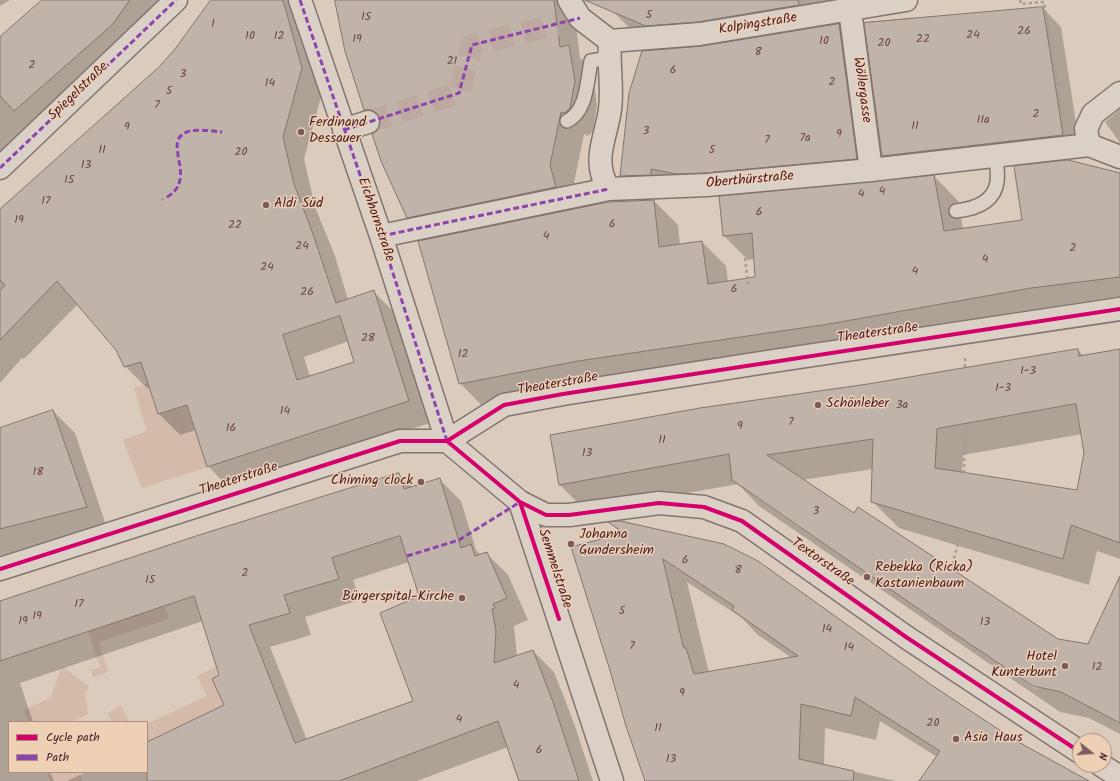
<!DOCTYPE html>
<meta charset="utf-8">
<style>
body{margin:0}
#map{position:relative;width:1120px;height:781px;overflow:hidden;background:#dacbbc;font-family:Kalam,sans-serif}
canvas{display:block}
.legend{position:absolute;left:8px;top:721px;width:140px;height:52px;box-sizing:border-box;background:#eed1b5;border:1px solid #ac8a7e;margin:0;padding:5px 7px;list-style:none;font-size:12px;color:#4a1f2b}
.legend li{display:flex;align-items:center;gap:8px;height:20px}
.legend b{width:20px;border:1px solid #ac8a7e}
.north{position:absolute;left:1072px;top:733px;width:40px;height:40px;box-sizing:border-box;background:#eed1b5;border:1px solid #ac8a7e;border-radius:50%;rotate:107deg;font-size:11px;font-weight:700;line-height:16px;text-align:center;color:#4a1f2b}
.north::after{content:'';display:block;margin:auto;width:14px;height:18px;background:#7c5b5e;clip-path:polygon(50% 0,100% 100%,50% 72%,0 100%)}
</style>
<div id="map">
<canvas width="1120" height="781"></canvas>
<ul class="legend">
<li><b style="height:5px;background:#d6006c"></b>Cycle path</li>
<li><b style="height:5px;background:#8e44ad"></b>Path</li>
</ul>
<div class="north">N</div>
</div>
<script>
const g = document.querySelector('canvas').getContext('2d');
g.lineJoin = 'round';
function fill(path, color) {
  g.fillStyle = color;
  g.fill(path, 'evenodd');
}
function strokePath(path, color, width, dash) {
  g.strokeStyle = color;
  g.lineWidth = width;
  g.lineCap = dash ? 'butt' : 'round';
  g.setLineDash(dash || []);
  g.stroke(path);
}
function drawText(font, color, halo, rows, align = 'center') {
  g.font = font + ' Kalam,sans-serif';
  g.lineWidth = 3;
  g.setLineDash([]);
  g.textBaseline = 'middle';
  g.strokeStyle = halo;
  g.fillStyle = color;
  for (const [text, x, y, turn = 0] of rows) {
    g.save();
    g.translate(x, y);
    g.rotate((+turn || 0) * Math.PI / 180);
    g.textAlign = isNaN(turn) ? turn : align;
    if (halo) g.strokeText(text, 0, 0);
    g.fillText(text, 0, 0);
    g.restore();
  }
}
const green = new Path2D(`
 M148 383 158 414 186 405 207 467 142 488 123 440 147 431 134 388Z
 M164 605 169 619 99 642 108 672 93 677 91 670 100 667 88 631Z
 M62 666 89 687 85 694 88 714 71 722H28L24 710 51 697Z
 M216 667 225 705 147 742V724L207 696 197 676Z
 M121 706 129 722H123L122 720 112 722 108 713Z
 M47 772H84L80 774 83 781H50Z`);
const shadow = new Path2D(`
 M0 0H10L0 6Z
 M44 0H173L0 176V38Z
 M215 0H297L323 90 304 159 315 207 335 256 348 300 374 292 395 313 430 423 229 488 208 466 196 430 180 435 159 414 150 387 147 388 125 366 117 350 78 304 24 359 22 358 0 383V211L160 67ZM349 341 356 363 310 377 304 357Z
 M336 0H573L580 58 592 69 597 105 593 131 588 136 584 134 573 188 578 209 654 201 678 225 680 245 702 242 726 266 728 282 756 278 755 259 748 260 724 236 934 176 958 201 963 229 1023 221 1120 174V304L484 408 460 383 430 240 408 217 378 131 381 125 365 110Z
 M601 0H907L759 26 760 38 839 25 859 45 877 179 641 196 621 176 672 50 638 36Z
 M1043 8 1061 27 1081 154 901 174 883 156 865 22Z
 M1120 109V143L1105 122Z
 M1078 350 1083 356 1120 350V559L1097 551 1089 585 899 528 872 501 873 469 802 480 854 515 1057 640 1088 645 1120 599V734L1089 718 1060 712 759 506 738 484 586 511 560 485 551 436ZM1082 434 1085 453 1078 491 962 473 963 455ZM757 495 1037 688 1036 689 757 498Z
 M53 411 75 433 107 528 0 556V460Z
 M399 474 412 487 439 479 461 501 476 550 481 555 486 553 508 575 528 620 514 626 517 657 533 651 554 672 574 723 593 781H520L508 747 417 781H67L86 772H147V743L226 706 220 676 203 621 20 683 33 722H9V772H50L54 781H0V602ZM409 562 420 596 414 702 307 740 270 647 311 635 305 617 360 600 353 580Z
 M611 523 930 684 1012 740 1087 781H920L937 757 880 721 876 740 825 728 824 765 896 781H646L627 726 572 548 622 534ZM687 582 742 618 758 635 792 658 709 673Z`);
const building = new Path2D(`
 M42 0H130L112 25 14 111 0 96V37Z
 M211 0H283L302 68 283 137 294 184 313 234 336 303 374 290 409 401 207 467 187 405 158 414 141 362 124 367 116 350 57 281 0 340V291L5 285 0 280V209L159 67 175 49ZM340 316 354 362 297 380 283 335Z
 M335 0H554L560 47 569 45 575 81 570 108 564 113 561 112 550 165 556 187 407 218 381 161 372 134 378 130 380 125V118L376 112 371 110H364L345 51Z
 M585 0H798L799 5 698 22 646 26Z
 M1043 7 1063 135 882 156 864 23Z
 M839 24 857 159 706 173 676 174 651 169V175L620 176 629 93 642 51 702 46Z
 M1068 160 1120 173V277L1031 288 829 324 578 361 459 384 418 241 608 202 654 200 659 247 702 241 708 284 755 277 752 233 723 236 719 196 934 175 944 231 1022 220 1014 166Z
 M1078 349 1079 356 1120 349V543L1071 525 1063 559 871 502 873 439 767 455 854 513 858 507 1058 639 1088 644 1120 576V723L1061 692 1033 686 955 634 732 480 729 454 559 485 550 435 700 408 868 384ZM1076 404 1084 453 1077 490 935 468 937 429Z
 M53 410 87 507 0 529V428Z
 M399 473 404 489 440 478 461 548 471 544 475 556 487 552 507 598 493 604 495 608 492 609 496 631 494 663 533 650 553 702 579 781H519L498 721 339 781H147V742L224 705 212 679 219 675 194 596 0 661V601L196 536ZM400 536 419 596 380 613 413 701 295 743 249 625 290 613 284 595 339 579 332 558Z
 M620 521 724 544 758 561 930 684 1013 739 1089 781H919L940 751 855 697 851 716 801 704 799 759 854 771 853 781H645L626 726 609 667 571 547 624 533 608 522ZM663 559 734 606 732 610 798 656 694 674 686 648H684Z`);
const streetTunnel = new Path2D(`
 M368 122 459 93 472 45 557 24`);
const path = new Path2D(`
 M1020 0 1021 4 1044 2 1062 115
 M161 200 167 197
 M745 258 748 284
 M965 358V368
 M964 473 965 424
 M951 570 962 529`);
const lane = new Path2D(`
 M567 121C587 112 587 81 591 61L609 58
 M956 211C974 209 994 203 997 182 998 174 997 165 996 157`);
const street = new Path2D(`
 M300 0 381 236 447 441 504 405 563 394 760 363 1120 309
 M569 0 580 18 610 41C608 63 613 87 610 109 606 139 591 161 609 189
 M850 10 871 170
 M610 41 700 34 906 0
 M344 130 368 122
 M1089 145 1086 129 1093 114 1120 93
 M0 168 176 0
 M381 236 609 189 707 185 871 170 1089 145 1120 157
 M520 502 612 781`);
const secondary = new Path2D(`
 M0 569 400 441H447L520 502 546 515H569L659 503 704 507 742 521 906 637 1080 752
 M1101 765 1120 777`);
const quiet = new Path2D(`
 M300 0 381 236 447 441
 M344 130 459 93 472 45 580 18
 M0 168 176 0
 M167 197C200 178 158 139 190 131 200 129 212 131 222 132
 M381 236 609 189
 M407 556 459 540 520 502`);
const cycleway = new Path2D(`
 M447 441 520 502 559 619
 M520 502 546 515H569L659 503 704 507 742 521 906 637 1080 752
 M0 569 400 441H447L504 405 563 394 1120 309`);
const markers = [
 [301,132,4,"#7c5b5e"],
 [266,205,4,"#7c5b5e"],
 [818,405,4,"#7c5b5e"],
 [421,482,4,"#7c5b5e"],
 [571,544,4,"#7c5b5e"],
 [867,577,4,"#7c5b5e"],
 [462,598,4,"#7c5b5e"],
 [1065,666,4,"#7c5b5e"],
 [956,739,4,"#7c5b5e"]
];
const numberNames = [
 ["5",649,16],
 ["15",366,18],
 ["1",213,25],
 ["26",1024,32],
 ["24",973,36],
 ["10",250,37],
 ["12",279,37],
 ["19",357,40],
 ["22",923,40],
 ["10",824,42],
 ["20",884,44],
 ["8",758,53],
 ["21",452,62],
 ["2",32,66],
 ["6",673,71],
 ["3",183,75],
 ["2",832,83],
 ["14",270,84],
 ["5",169,92],
 ["7",157,106],
 ["2",1036,115],
 ["11a",983,121],
 ["11",915,127],
 ["9",127,128],
 ["3",646,132],
 ["9",839,135],
 ["7a",805,139],
 ["7",767,141],
 ["11",102,151],
 ["5",712,151],
 ["20",241,153],
 ["13",86,166],
 ["15",69,181],
 ["4",882,192],
 ["4",861,195],
 ["17",46,202],
 ["6",759,213],
 ["19",19,221],
 ["6",612,225],
 ["22",235,226],
 ["4",546,237],
 ["24",302,247],
 ["2",1073,249],
 ["4",985,260],
 ["24",267,268],
 ["4",915,272],
 ["6",734,290],
 ["26",307,293],
 ["28",368,339],
 ["12",463,355],
 ["1-3",1028,372],
 ["1-3",1003,389],
 ["3a",902,406],
 ["14",285,412],
 ["7",791,423],
 ["9",740,427],
 ["16",231,429],
 ["11",662,441],
 ["13",587,454],
 ["18",38,473],
 ["3",816,512],
 ["6",685,561],
 ["8",738,571],
 ["2",245,574],
 ["15",150,581],
 ["17",79,605],
 ["5",622,612],
 ["19",37,617],
 ["19",23,622],
 ["13",985,623],
 ["14",827,630],
 ["7",632,647],
 ["14",849,648],
 ["12",1097,668],
 ["4",516,686],
 ["9",682,694],
 ["4",459,720],
 ["20",933,724],
 ["11",658,729],
 ["6",539,751],
 ["13",671,760]
];
const streetNames = [
 ["Kolpingstraße",758,25,-9],
 ["Wöllergasse",861,90,82],
 ["Spiegelstraße",79,92,-44],
 ["Oberthürstraße",750,181,-5],
 ["Eichhornstraße",375,220,71],
 ["Theaterstraße",878,334,-8],
 ["Theaterstraße",558,385,-10],
 ["Theaterstraße",239,480,-18],
 ["Textorstraße",822,563,35],
 ["Semmelstraße",554,569,72]
];
const poiNames = [
 ["Ferdinand",309,124],
 ["Dessauer",309,140],
 ["Aldi Süd",274,205],
 ["Schönleber",826,405],
 ["Chiming clock",413,482,"right"],
 ["Johanna",579,536],
 ["Gundersheim",579,552],
 ["Rebekka (Ricka)",875,569],
 ["Kastanienbaum",875,585],
 ["Bürgerspital-Kirche",454,598,"right"],
 ["Hotel",1057,658,"right"],
 ["Kunterbunt",1057,674,"right"],
 ["Asia Haus",964,739]
];
fill(green, '#d3baa9');
fill(shadow, '#0003');
fill(building, '#c0b3a9');
strokePath(building, '#837470', 1);
strokePath(streetTunnel, '#bda99f', 22, [22, 11]);
strokePath(lane, '#837470', 16);
strokePath(street, '#837470', 25);
strokePath(secondary, '#837470', 25);
strokePath(path, '#a69a94', 2.5, [3, 3]);
strokePath(lane, '#dbd0c6', 13);
strokePath(street, '#dbd0c6', 22);
strokePath(secondary, '#dbd0c6', 22);
strokePath(quiet, '#8e44ad', 3, [6, 3]);
strokePath(cycleway, '#d6006c', 4);
for (const [x, y, r, color] of markers) {
  const dot = new Path2D();
  dot.arc(x, y, r, 0, 2 * Math.PI);
  g.fillStyle = color;
  g.fill(dot);
  strokePath(dot, '#eed1b5', 1.5);
}
drawText('12px', '#68444a', null, numberNames);
drawText('14px', '#4a1f2b', '#eed1b5', streetNames);
drawText('14px', '#4a1f2b', '#eed1b5', poiNames, 'left');
</script>
